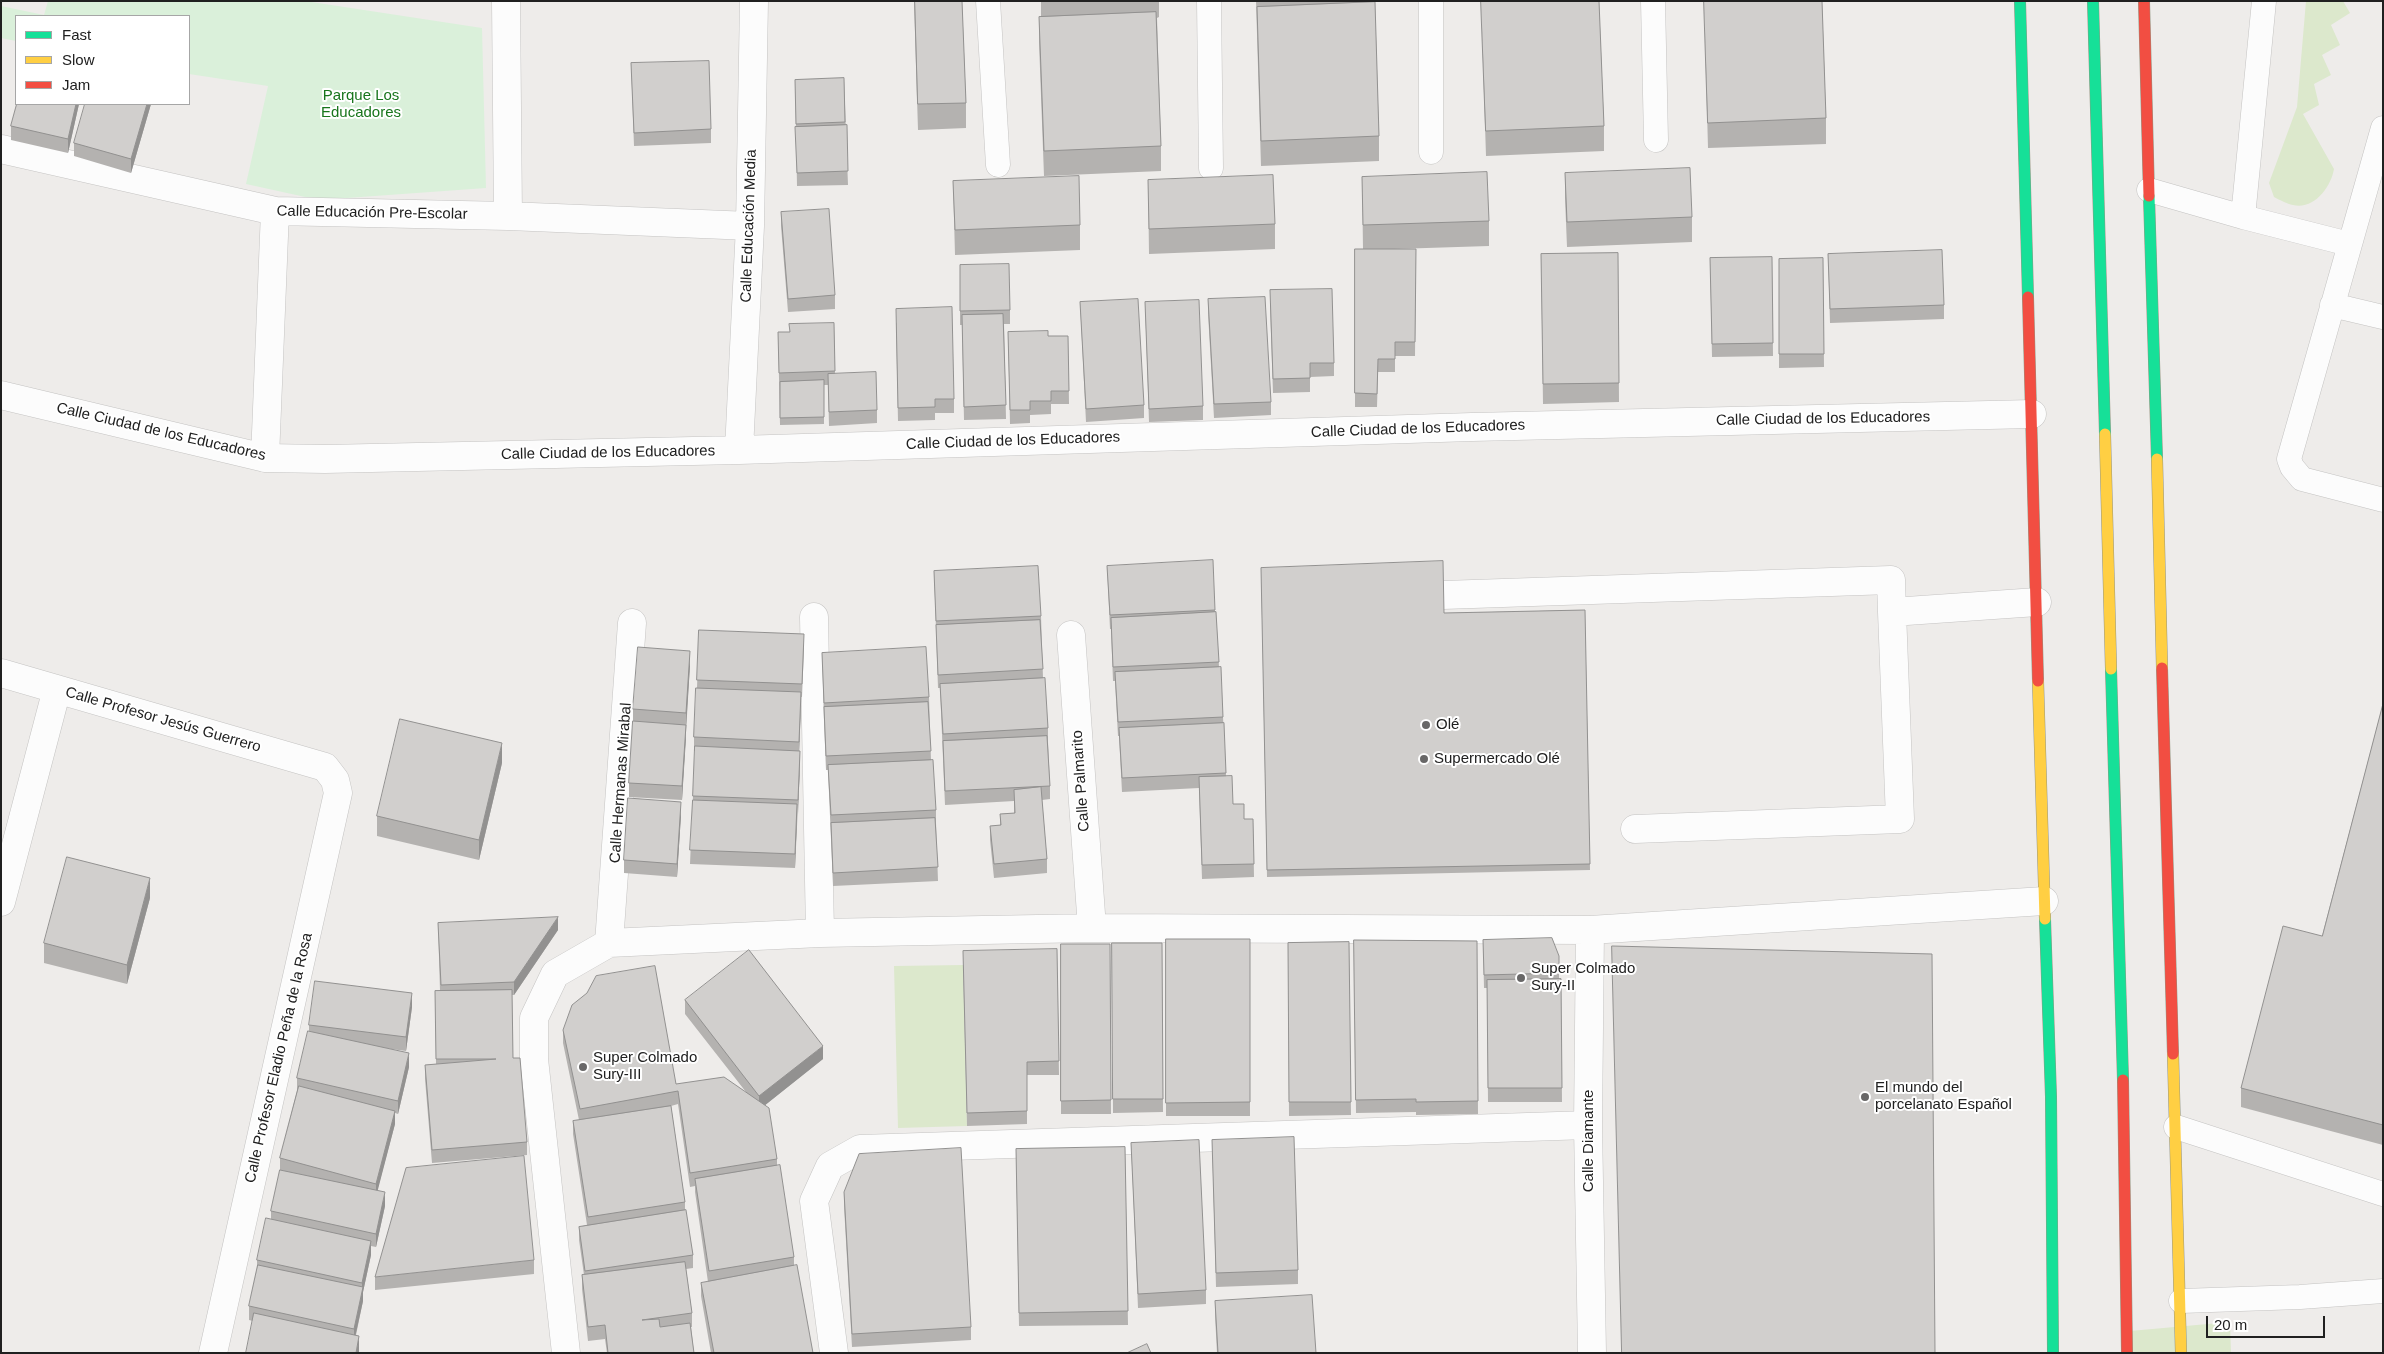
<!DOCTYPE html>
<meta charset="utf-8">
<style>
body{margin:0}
#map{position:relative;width:2384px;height:1354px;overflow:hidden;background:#eeecea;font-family:Helvetica,sans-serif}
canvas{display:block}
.frame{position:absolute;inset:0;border:2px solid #202020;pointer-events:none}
.legend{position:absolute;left:15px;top:15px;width:175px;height:90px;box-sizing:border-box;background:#fff;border:1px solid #a6a6a6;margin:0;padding:6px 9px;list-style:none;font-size:15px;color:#202020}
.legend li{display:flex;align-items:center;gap:10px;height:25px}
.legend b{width:25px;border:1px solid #a6a6a6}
.scale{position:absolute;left:2206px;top:1316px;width:119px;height:22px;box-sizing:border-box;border:2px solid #202020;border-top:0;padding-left:6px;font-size:15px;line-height:18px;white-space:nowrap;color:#202020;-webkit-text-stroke:4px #fff;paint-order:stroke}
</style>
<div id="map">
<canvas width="2384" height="1354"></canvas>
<div class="frame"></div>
<ul class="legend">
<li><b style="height:6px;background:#16e098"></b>Fast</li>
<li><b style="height:6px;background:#ffcf43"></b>Slow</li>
<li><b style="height:6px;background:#f24e42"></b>Jam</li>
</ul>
<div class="scale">20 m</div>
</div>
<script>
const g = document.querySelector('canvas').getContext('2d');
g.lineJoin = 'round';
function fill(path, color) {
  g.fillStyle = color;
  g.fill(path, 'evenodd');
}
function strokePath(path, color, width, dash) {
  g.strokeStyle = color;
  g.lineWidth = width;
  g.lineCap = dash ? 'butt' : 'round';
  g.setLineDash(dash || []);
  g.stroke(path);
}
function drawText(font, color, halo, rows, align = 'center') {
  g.font = font + ' Helvetica,sans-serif';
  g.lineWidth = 4;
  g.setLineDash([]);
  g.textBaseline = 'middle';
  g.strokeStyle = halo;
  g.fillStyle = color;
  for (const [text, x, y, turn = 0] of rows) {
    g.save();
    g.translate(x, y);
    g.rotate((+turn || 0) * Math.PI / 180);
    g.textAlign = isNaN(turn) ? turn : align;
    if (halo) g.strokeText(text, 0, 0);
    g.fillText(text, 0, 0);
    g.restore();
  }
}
const grass = new Path2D(`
 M2306 1H2343L2350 13 2331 25 2340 45 2322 55 2331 75 2314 84 2319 105 2303 114 2334 169C2331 187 2314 210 2293 205 2287 204 2280 200 2274 197L2269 183 2297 107Z
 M963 965 967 1126 898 1128 894 966Z
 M2230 1322 2231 1353H2130V1331Z`);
const park = new Path2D(`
 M48 1H305L482 28 486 188 319 200 246 184 268 86 189 74V16H16V41L1 38V6L44 15Z`);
const lane = new Path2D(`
 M988 1 998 165
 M1209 1 1211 168
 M1431 1V152
 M1653 1 1656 140
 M2383 128 2289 459 2292 467 2302 479 2383 500
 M2149 190 2243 217 2349 244
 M2243 217 2264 1
 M2332 305 2383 317
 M2176 1127 2383 1194
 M2181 1301 2300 1297 2383 1291`);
const street = new Path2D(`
 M506 1 508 216
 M1 149 275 211 508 216 750 226
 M1 395 265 458 325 459 739 450 1472 427 2032 414
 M739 450 750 226 754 1
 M265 458 275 211
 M1443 595 1891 580 1892 612
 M814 617 820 933
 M1071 635 1092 928
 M1 673 325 767 335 780 338 793 213 1353
 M1635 829 1900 819 1892 612 2037 602
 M1 902 57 689
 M1590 930 1588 1125 1592 1353
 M609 943 632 623
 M566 1353 534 1059V1018L555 974 609 943 820 933 1092 928 1590 930 2044 901
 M834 1353 814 1201 830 1166 860 1149 1588 1125`);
const fast = new Path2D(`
 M2020 1 2028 297
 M2093 1 2105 434
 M2149 196 2157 459
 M2111 669 2123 1080
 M2045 919 2051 1097 2053 1353`);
const slow = new Path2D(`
 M2105 434 2111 669
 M2157 459 2162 668
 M2038 681 2045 919
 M2173 1054 2181 1353`);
const jam = new Path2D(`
 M2144 1 2149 196
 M2028 297 2038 681
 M2162 668 2173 1054
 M2123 1080 2127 1353`);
const wall = new Path2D(`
 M914 1H962L966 103V128L918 130Z
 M1041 1H1159V17L1157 18 1161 146V171L1044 176 1039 42V17H1041Z
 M1256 1H1375L1379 136V161L1261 166Z
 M1481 1H1600L1599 2 1604 126V151L1486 156Z
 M1704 1H1822L1826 118V144L1708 148Z
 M631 63 711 129V143L634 146Z
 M844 78 848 185 797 186 795 80Z
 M17 104H79L68 153 11 140V126Z
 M151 104 131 173 74 156V143Z
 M1565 173 1692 217V242L1567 247 1565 198Z
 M1362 177 1489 221V246L1395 249H1416L1415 356H1395V372H1378L1377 407H1355V249H1363Z
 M1148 180 1275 224V249L1149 254Z
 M953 181 1080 225V250L955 255Z
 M781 212 835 295V309L788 312 781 226Z
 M1618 253 1619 402 1543 404 1541 254Z
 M1828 254 1944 305V319L1830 323Z
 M1772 257 1773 356 1712 357 1710 258Z
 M1823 258 1824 367 1779 368V259Z
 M960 265 1010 310V324H1004L1006 419 964 420 962 325H960Z
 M1208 299 1271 402V415L1214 418 1208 313Z
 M1080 302 1144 405V418L1086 422Z
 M1145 302 1203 406V420L1149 422Z
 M1270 304 1334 363V376L1310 377V392L1273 393Z
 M896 322 954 399V413H935V420L898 421Z
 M834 323 835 374 877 410V423L829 426 828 385H824V424L780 425 778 332H790Z
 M1008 332 1048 336H1068L1069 404H1051V414L1030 415V423L1010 424Z
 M1107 566 1215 610V612H1216L1219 667 1223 717 1226 776 1233 804 1244 819H1253L1254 877 1202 879 1199 788 1122 792 1119 736H1118L1115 681H1113L1111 629H1110Z
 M1261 568 1444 613 1585 610 1590 870 1267 877Z
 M934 571 1041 616 1043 678 1048 728V742L1050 786V799L1042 800 1047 859V873L994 878 990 840V826L1000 825V814L1014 813V801L945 805 940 688H938Z
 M699 630 804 648 802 697H801L799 751 800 764 795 868 690 864 695 751H694V737L697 688Z
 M822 653 929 697 931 760 936 810V823L938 881 833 886 828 770H826L824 721Z
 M690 665 682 800 629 797V783L633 722V709Z
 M2383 704V1145L2241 1107V1088L2322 936Z
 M502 763 479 860 377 836V816Z
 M681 815 677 877 624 873V860Z
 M150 898 127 984 44 963V943Z
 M438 923 558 930 514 995H512L513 1058 527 1142V1155L432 1163 425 1079V1065L436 1064 435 991H440Z
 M1166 939H1250V1116H1166Z
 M1354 940 1477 941 1478 1114 1416 1115V1112L1356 1113Z
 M1483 940 1559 956V979H1561L1562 1102H1488L1487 988H1484Z
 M1349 942 1351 1115 1289 1116 1288 943Z
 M1112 943H1162L1163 1112 1113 1113Z
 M1061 944H1110L1111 1114H1061Z
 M1612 946 1935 1353H1622Z
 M1057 949 1059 1075H1027V1124L967 1126 963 965Z
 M685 1000 823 1059 765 1105 777 1159V1166L794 1257V1266L813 1353H711L701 1296V1283L708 1282 695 1192V1186L690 1187 678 1104 671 1106 685 1202V1211L693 1255V1268L686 1269 692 1313V1327H691L694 1353H607L605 1339 588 1341 582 1289V1275H584L579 1240V1227L587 1225 573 1134V1121L579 1120 563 1043V1030L676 1084 746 1092 685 1014Z
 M412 1007 406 1051 384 1048 409 1067 398 1114 395 1113V1124L377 1191 385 1206 376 1247 371 1246V1255L363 1292V1301L356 1335 359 1349 249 1320V1306L257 1268V1260L271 1220V1211L280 1170V1158L297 1091V1078L309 1031V1025Z
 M1212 1140 1298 1270V1284L1216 1287Z
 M1131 1143 1206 1290V1304L1138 1308Z
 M1125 1147 1128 1325 1019 1326 1016 1149Z
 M844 1192 971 1327V1340L852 1347 844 1206Z
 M534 1260V1274L375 1290V1277Z
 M1215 1301 1316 1353H1217L1215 1315Z`);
const shadedWall = new Path2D(`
 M76 104H79L68 153V139Z
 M147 104H151L131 173V159Z
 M690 651V665L686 727V713Z
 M801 692V705L799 755V742Z
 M686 725V738L682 800V786Z
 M502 743V763L479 860V840Z
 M800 751V764L798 814V800Z
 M681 802V815L677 877V864Z
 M797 804V818L795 868V854Z
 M150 878V898L127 984V965Z
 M558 917V930L514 995V982Z
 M412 993V1007L406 1051V1037Z
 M823 1046V1059L759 1110V1096Z
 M409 1053V1067L398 1114V1101Z
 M395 1111V1124L376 1197V1184Z
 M385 1192V1206L376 1247V1234Z
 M371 1241V1255L363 1292V1301L354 1342V1329L362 1292V1283Z
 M359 1336V1353H356Z`);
const building = new Path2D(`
 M915 1H962L966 103 918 104Z
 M1481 1H1599L1604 126 1486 131Z
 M1704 1H1822L1826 118 1708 123Z
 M1375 2 1379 136 1261 141 1257 7Z
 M1156 12 1161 146 1044 151 1039 17Z
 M709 61 711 129 634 133 631 63Z
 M844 78 845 122 796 124 795 80Z
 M17 104H76L68 139 11 126Z
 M85 104H147L131 159 74 143Z
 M847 125 848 171 797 173 795 127Z
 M1690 168 1692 217 1567 222 1565 173Z
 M1487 172 1489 221 1363 225 1362 177Z
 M1273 175 1275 224 1149 229 1148 180Z
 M1079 176 1080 225 955 230 953 181Z
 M829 209 835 295 788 299 781 212Z
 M1355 249H1416L1415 342H1395V359H1378L1377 394 1355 393Z
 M1942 250 1944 305 1830 309 1828 254Z
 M1618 253 1619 383 1543 384 1541 254Z
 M1772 257 1773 343 1712 344 1710 258Z
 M1823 258 1824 354H1779V259Z
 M1009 264 1010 310 960 311V265Z
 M1332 289 1334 363H1310V378L1273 379 1270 290Z
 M1265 297 1271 402 1214 404 1208 299Z
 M1138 299 1144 405 1086 409 1080 302Z
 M1199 300 1203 406 1149 409 1145 302Z
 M952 307 954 399H935V407L898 408 896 309Z
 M1003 314 1006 405 964 407 962 315Z
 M834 323 835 371 779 373 778 332H790L789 324Z
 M1048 331V336H1068L1069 391H1051V401H1030V410H1010L1008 332Z
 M876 372 877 410 829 412 828 374Z
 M824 380V417L780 418V382Z
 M1213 560 1215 610 1110 615 1107 566Z
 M1443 561 1444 613 1585 610 1590 864 1267 870 1261 568Z
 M1038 566 1041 616 936 621 934 571Z
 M1216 612 1219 662 1113 667 1111 618Z
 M1040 620 1043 669 938 675 936 625Z
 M699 630 804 634 802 684 697 680Z
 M638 647 690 651 686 713 633 709Z
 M926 647 929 697 824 703 822 653Z
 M1221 667 1223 717 1118 722 1115 672Z
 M1045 678 1048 728 943 734 940 684Z
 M696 688 801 692 799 742 694 737Z
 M928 702 931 751 826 756 824 707Z
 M2383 704V1125L2241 1088 2283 926 2322 936Z
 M400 719 502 743 479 840 377 816Z
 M633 721 686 725 682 786 629 783Z
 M1224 723 1226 773 1122 778 1119 728Z
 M1047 736 1050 786 945 791 943 741Z
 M695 746 800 751 798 800 693 796Z
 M933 760 936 810 831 815 828 765Z
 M1232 776 1233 804H1244V819H1253L1254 864 1202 865 1199 777Z
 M1041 787 1047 859 994 864 990 826 1001 825 1000 814 1015 813 1014 790Z
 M628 798 681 802 677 864 624 860Z
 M693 800 797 804 795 854 690 850Z
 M935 818 938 867 833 873 831 823Z
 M67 857 150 878 127 965 44 943Z
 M558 917 514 982 441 985 438 923Z
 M1552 938 1559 956V973L1484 975 1483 940Z
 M1166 939H1250V1102L1166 1103Z
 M1354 940 1477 941 1478 1101 1416 1102V1099L1356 1100Z
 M1349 942 1351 1102H1289L1288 943Z
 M1112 943H1162L1163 1099H1113Z
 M1061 944H1110L1111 1100 1061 1101Z
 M1612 946 1932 954 1935 1353H1622Z
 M1057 949 1059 1061 1027 1062V1111L967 1113 963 951Z
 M749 950 823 1046 759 1096 685 1000Z
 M655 966 676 1084 724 1077 769 1108 777 1159 690 1173 678 1091 580 1109 563 1030 572 1005 587 993 596 976Z
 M1561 979 1562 1088H1488L1487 980Z
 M315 981 412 993 406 1037 309 1025Z
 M512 990 513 1058H520L527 1142 432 1150 425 1065 496 1059H436L435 991Z
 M308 1031 409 1053 398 1101 297 1078Z
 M299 1086 395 1111 376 1184 280 1158Z
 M671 1106 685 1202 588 1217 573 1121Z
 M1294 1137 1298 1270 1216 1273 1212 1140Z
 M1199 1140 1206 1290 1138 1294 1131 1143Z
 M1125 1147 1128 1311 1019 1313 1016 1149Z
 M961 1148 971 1327 852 1334 844 1192 859 1154Z
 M524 1156 534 1260 375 1277 406 1168Z
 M780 1165 794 1257 709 1271 695 1179Z
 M280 1170 385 1192 376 1234 271 1211Z
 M686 1210 693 1255 585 1271 579 1227Z
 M266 1218 371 1241 362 1283 257 1260Z
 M685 1262 692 1313 642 1320 659 1319 660 1327 690 1323 694 1353H608L605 1325 588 1327 582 1275Z
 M258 1265 363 1287 354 1329 249 1306Z
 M797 1265 813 1353H714L701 1283Z
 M1312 1295 1316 1353H1218L1215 1301Z
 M254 1313 359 1336 356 1353H246Z
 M1147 1344 1151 1353H1127Z`);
const markers = [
 [1426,725,5,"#686767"],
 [1424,759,5,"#686767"],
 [1521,978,5,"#686767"],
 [583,1067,5,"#686767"],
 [1865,1097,5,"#686767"]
];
const parkNames = [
 ["Parque Los",361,96],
 ["Educadores",361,113]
];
const streetNames = [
 ["Calle Educación Pre-Escolar",372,213,1],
 ["Calle Educación Media",749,226,-88],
 ["Calle Ciudad de los Educadores",1823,419,-1],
 ["Calle Ciudad de los Educadores",1418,429,-2],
 ["Calle Ciudad de los Educadores",161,432,13],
 ["Calle Ciudad de los Educadores",1013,441,-2],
 ["Calle Ciudad de los Educadores",608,453,-1],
 ["Calle Profesor Jesús Guerrero",163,720,16],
 ["Calle Palmarito",1081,781,-94],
 ["Calle Hermanas Mirabal",621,783,-86],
 ["Calle Profesor Eladio Peña de la Rosa",279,1058,-77],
 ["Calle Diamante",1589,1141,-90]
];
const poiNames = [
 ["Olé",1436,725],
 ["Supermercado Olé",1434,759],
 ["Super Colmado",1531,969],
 ["Sury-II",1531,986],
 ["Super Colmado",593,1058],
 ["Sury-III",593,1075],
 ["El mundo del",1875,1088],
 ["porcelanato Español",1875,1105]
];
fill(grass, '#dce8cc');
fill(park, '#daf0da');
strokePath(lane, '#c4c3c2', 25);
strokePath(street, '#c4c3c2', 29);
strokePath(fast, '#959683', 12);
strokePath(slow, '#959683', 12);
strokePath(jam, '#959683', 12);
strokePath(lane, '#fcfcfc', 24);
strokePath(street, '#fcfcfc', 28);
strokePath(fast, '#16e098', 11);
strokePath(slow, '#ffcf43', 11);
strokePath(jam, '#f24e42', 11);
fill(wall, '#b4b2b0');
fill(shadedWall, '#929190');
fill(building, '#d1cfcd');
strokePath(building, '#929190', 1);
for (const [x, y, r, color] of markers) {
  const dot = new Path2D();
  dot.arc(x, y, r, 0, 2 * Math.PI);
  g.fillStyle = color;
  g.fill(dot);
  strokePath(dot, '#fff', 2);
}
drawText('15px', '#18751c', '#fff', parkNames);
drawText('15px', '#202020', '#fff', streetNames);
drawText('15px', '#202020', '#fff', poiNames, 'left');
</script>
